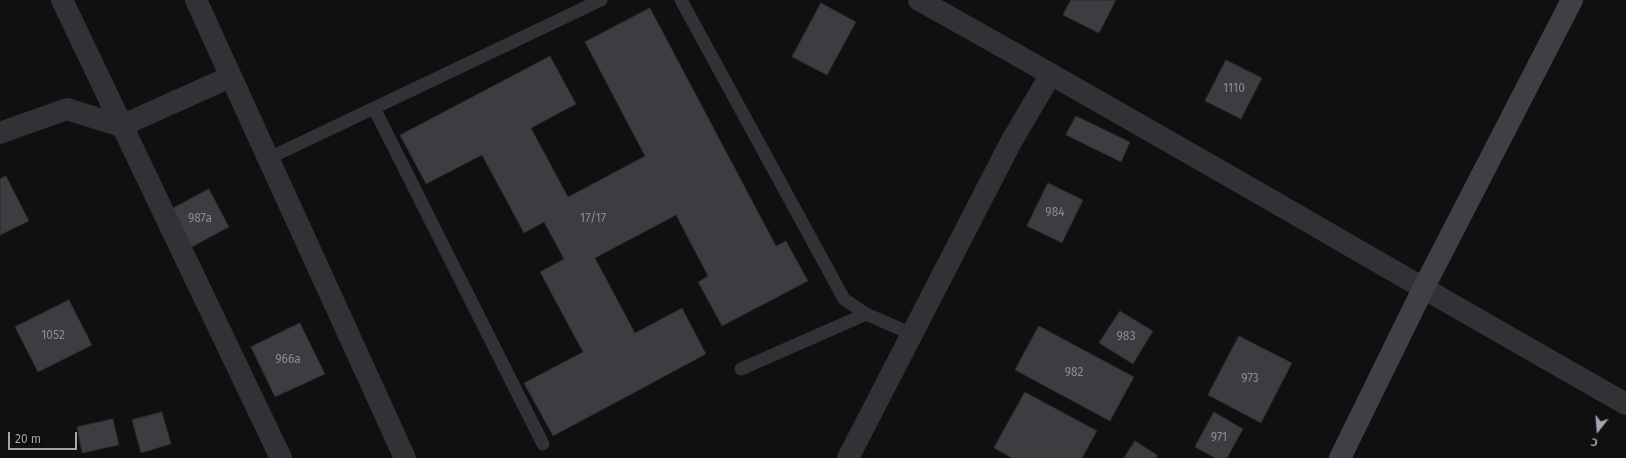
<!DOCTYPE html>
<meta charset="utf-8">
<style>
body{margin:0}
#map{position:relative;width:1626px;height:458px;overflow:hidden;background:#101011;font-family:"Fira Sans",sans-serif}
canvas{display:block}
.north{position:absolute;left:1578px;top:410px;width:40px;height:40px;-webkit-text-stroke:3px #0b0b0c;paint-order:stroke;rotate:197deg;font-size:11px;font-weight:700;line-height:16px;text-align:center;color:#a2a4b1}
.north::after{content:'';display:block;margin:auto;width:14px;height:18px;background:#a2a4b1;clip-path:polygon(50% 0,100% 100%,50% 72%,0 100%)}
.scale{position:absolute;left:8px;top:432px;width:69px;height:18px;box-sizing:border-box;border:2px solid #a2a4b1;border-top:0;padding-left:5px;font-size:12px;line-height:14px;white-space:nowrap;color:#a2a4b1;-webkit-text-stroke:3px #0b0b0c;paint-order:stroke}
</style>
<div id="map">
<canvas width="1626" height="458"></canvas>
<div class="north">С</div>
<div class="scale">20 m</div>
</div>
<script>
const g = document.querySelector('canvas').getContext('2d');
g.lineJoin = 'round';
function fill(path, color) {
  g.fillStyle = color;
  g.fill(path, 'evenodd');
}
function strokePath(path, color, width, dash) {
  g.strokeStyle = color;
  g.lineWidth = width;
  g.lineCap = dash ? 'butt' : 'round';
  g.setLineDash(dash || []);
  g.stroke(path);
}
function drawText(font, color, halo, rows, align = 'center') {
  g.font = font + ' "Fira Sans",sans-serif';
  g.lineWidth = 3;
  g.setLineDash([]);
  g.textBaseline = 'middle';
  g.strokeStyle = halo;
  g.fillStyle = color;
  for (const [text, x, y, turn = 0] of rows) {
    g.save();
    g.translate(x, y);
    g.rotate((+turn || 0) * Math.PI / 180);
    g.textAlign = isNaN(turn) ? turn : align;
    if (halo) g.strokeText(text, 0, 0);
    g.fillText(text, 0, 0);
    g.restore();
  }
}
const building = new Path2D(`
 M1071 0H1116L1099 33 1063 15Z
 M821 3 856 22 827 75 792 57Z
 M650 8 776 246 786 241 808 281 722 326 698 282 708 276 676 215 595 258 635 333 682 308 706 354 553 436 524 383 583 352 540 272 564 259 544 222 524 233 482 155 426 184 400 135 550 56 576 104 531 128 568 197 645 156 585 42Z
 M1226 60 1262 78 1241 119 1205 101Z
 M1076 116 1130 142 1121 162 1066 135Z
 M6 176 29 221 0 235V179Z
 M1048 183 1083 200 1062 243 1027 226Z
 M209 189 229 227 190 248 170 210Z
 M69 300 92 345 38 372 15 327Z
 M1120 311 1153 331 1133 364 1099 343Z
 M300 323 325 374 275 397 251 347Z
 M1039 326 1134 377 1110 421 1015 370Z
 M1239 336 1292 363 1261 423 1208 395Z
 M1025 392 1097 431 1082 458H1012L994 448Z
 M162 412 171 444 141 453 132 420Z
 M1214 412 1243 429 1227 458H1215L1195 447Z
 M113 419 119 445 82 453 77 427Z
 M1135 441 1157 455 1156 458H1124Z`);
const lane = new Path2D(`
 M681 0 844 299 866 314 912 334
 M374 108 543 444
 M267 159 601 0
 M741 369 866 314`);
const street = new Path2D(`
 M62 0 281 458
 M196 0 405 458
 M919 0C1156 132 1390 270 1626 404
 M0 133 67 109 121 126 230 77
 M848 458 1011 142 1051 74`);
const secondary = new Path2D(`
 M1340 458 1423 289 1572 0`);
const numberNames = [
 ["1110",1234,89],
 ["984",1055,213],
 ["987а",200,219],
 ["17/17",593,219],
 ["1052",53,336],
 ["983",1126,337],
 ["966а",288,360],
 ["982",1074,373],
 ["973",1250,379],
 ["971",1219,438]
];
fill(building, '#3c3d41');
strokePath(building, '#2a2a2d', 1);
strokePath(lane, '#313136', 13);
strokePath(street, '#313136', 22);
strokePath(secondary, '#3f4046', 22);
drawText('12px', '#888a95', null, numberNames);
</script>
